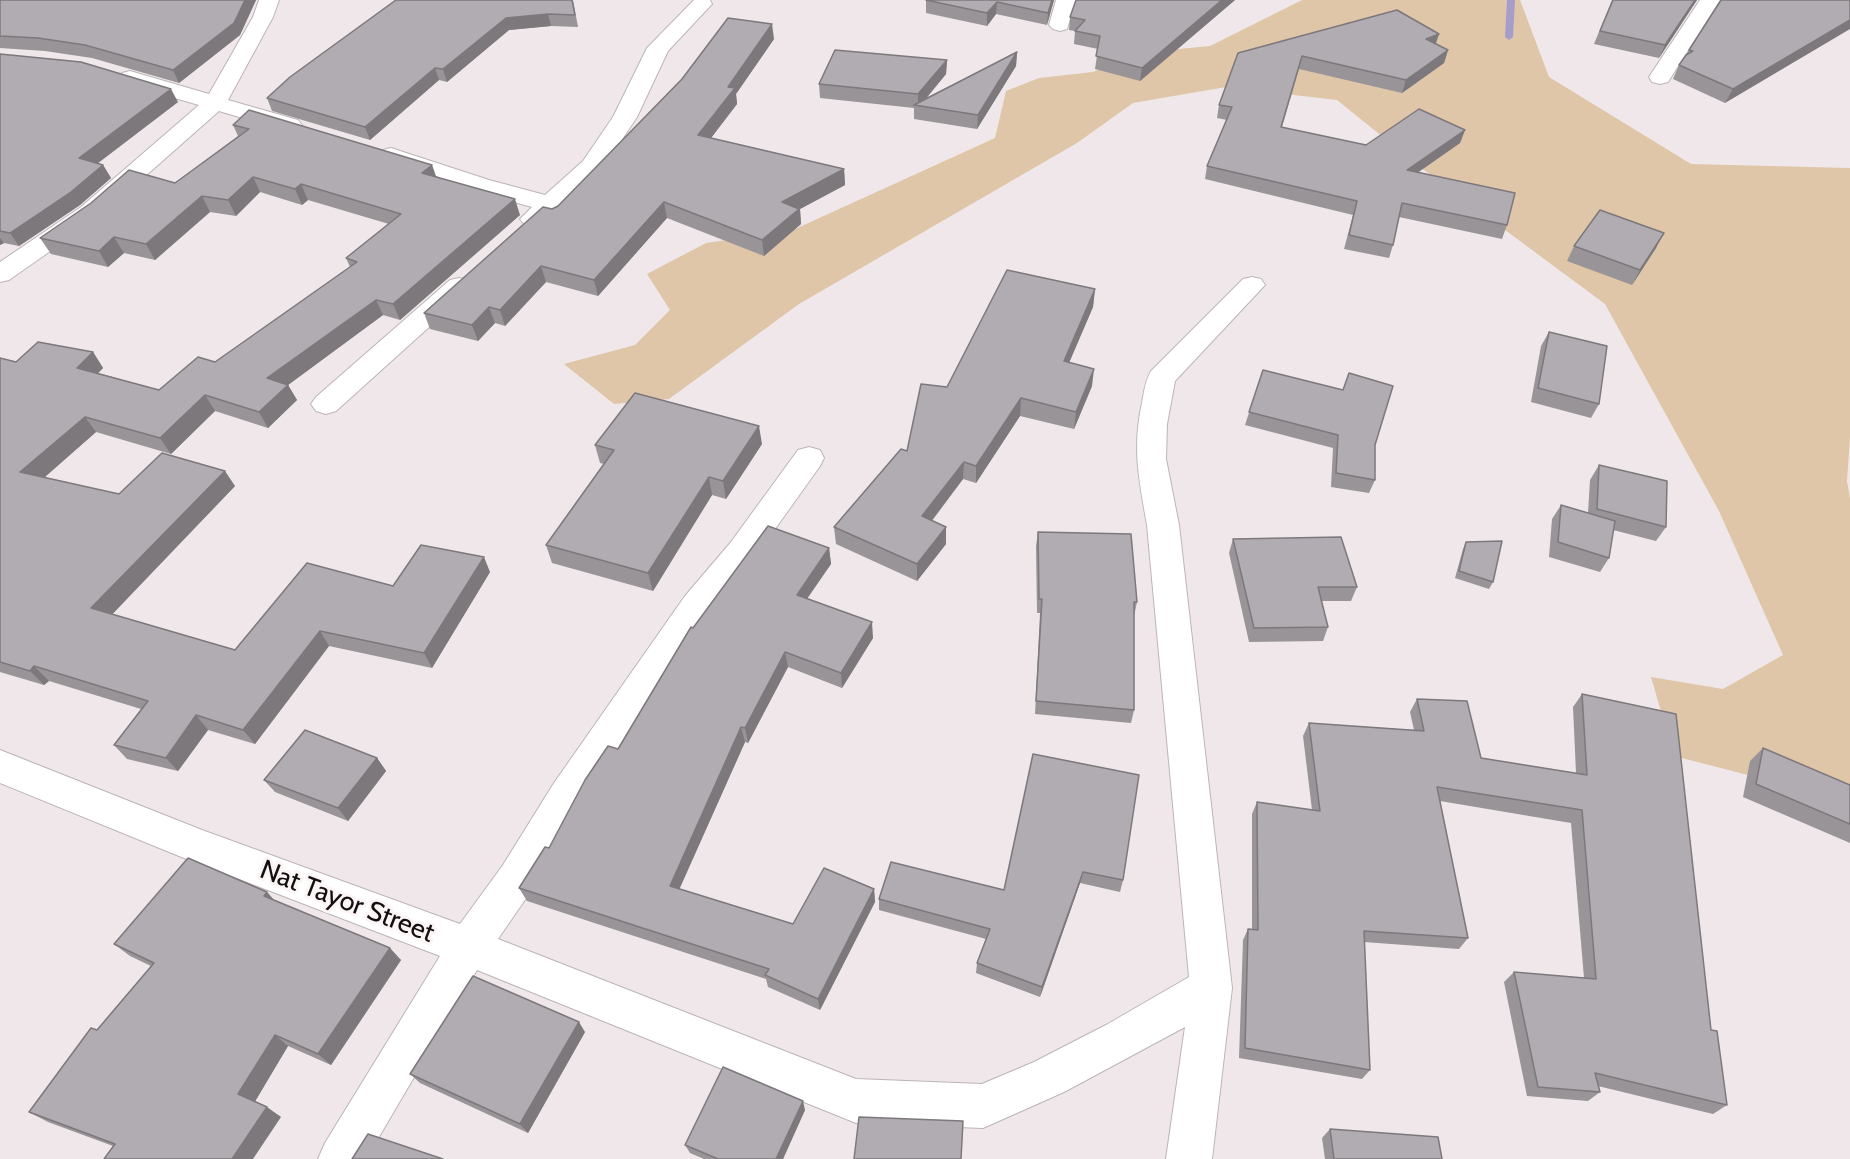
<!DOCTYPE html>
<style>
body{margin:0}
canvas{display:block;background:#efe7e9}
</style>
<canvas width="1850" height="1159"></canvas>
<script>
const g = document.querySelector('canvas').getContext('2d');
g.lineJoin = 'round';
function fill(path, color) {
  g.fillStyle = color;
  g.fill(path, 'evenodd');
}
function strokePath(path, color, width, dash) {
  g.strokeStyle = color;
  g.lineWidth = width;
  g.lineCap = dash ? 'butt' : 'round';
  g.setLineDash(dash || []);
  g.stroke(path);
}
function drawText(font, color, halo, rows, align = 'center') {
  g.font = font + ' Cabin,sans-serif';
  g.lineWidth = 6;
  g.setLineDash([]);
  g.textBaseline = 'middle';
  g.strokeStyle = halo;
  g.fillStyle = color;
  for (const [text, x, y, turn = 0] of rows) {
    g.save();
    g.translate(x, y);
    g.rotate((+turn || 0) * Math.PI / 180);
    g.textAlign = isNaN(turn) ? turn : align;
    if (halo) g.strokeText(text, 0, 0);
    g.fillText(text, 0, 0);
    g.restore();
  }
}
const green = new Path2D(`
 M1302 0H1520L1549 77 1691 164 1850 168V437L1847 481 1850 498V811L1810 791 1674 756 1651 677 1723 689 1783 655 1719 511 1605 304 1420 167 1337 100 1226 87 1133 103 1077 143 799 304 669 399 614 404 564 364 635 345 670 310 647 274 706 243 793 230 995 138 1006 91 1039 78 1093 72 1137 53 1210 46Z`);
const stream = new Path2D(`
 M1507 0H1515L1513 37 1509 40 1505 37Z`);
const minor = new Path2D(`
 M259 0H279L273 17 228 100 298 120 302 125 298 130 290 132 219 111 99 217 9 280 0 282V262L81 207 199 105 122 83 119 78 122 73 130 71 209 94 253 17Z
 M694 0H710L712 4 668 51 637 117 601 171 542 224 533 227 524 224 520 219 532 207 471 190 383 160 379 155 383 150 391 148 489 180 545 195 583 161 613 117 647 48Z
 M1056 0H1076L1067 29 1060 31 1053 29 1049 25Z
 M1700 0H1720L1668 82 1660 84 1652 82 1649 77Z
 M1252 277 1261 279 1265 285 1175 381 1167 424 1166 459 1179 525 1232 988 1212 1159H1166L1185 1027 1064 1092 983 1128 856 1123 477 970 366 1159H318L325 1143 440 956 179 856 0 783V750L202 830 460 924 503 865 554 783 685 596 731 542 798 450 809 447 820 450 824 458 820 466 753 560 709 614 580 807 531 891 498 939 856 1079 982 1084 1034 1062 1106 1025 1189 977 1147 525C1139 480 1132 448 1142 403 1144 392 1145 381 1151 371L1243 279Z
 M459 278 468 280 472 286 468 292 336 411 326 414 316 411 311 404 316 397 450 280Z`);
const wall = new Path2D(`
 M0 0H256L240 35 179 83 92 58 45 51 0 48Z
 M573 0 578 27 551 26 509 30 447 82 439 80 370 140 272 111 267 98Z
 M926 0H1054L1047 25 996 14 987 26 926 13Z
 M1235 0 1140 81 1095 69 1098 49 1074 44 1075 31 1069 30 1070 17Z
 M1612 0H1697L1659 58 1594 44Z
 M1850 0 1725 103 1673 79 1679 65 1689 50Z
 M1439 34 1436 44 1448 50 1444 63 1402 93 1299 69 1282 127 1366 145 1465 130 1460 143 1418 172 1507 225 1502 239 1399 217 1393 245 1389 258 1344 249 1353 215 1205 179 1207 166 1227 120 1217 118 1219 105 1238 53Z
 M774 39 736 94 737 104 711 138 844 169 845 185 800 209 801 224 764 256 667 218 598 296 546 282 505 326 495 323 478 341 430 329 424 313 552 209 558 206Z
 M1017 52 1016 66 977 129 914 119V108L820 98 819 84 947 60 946 74 926 98Z
 M0 54 178 102 97 164 103 165 111 178 80 205 19 246 4 243 0 245Z
 M233 125 432 165 436 176 520 215 400 320 383 315 288 385 297 400 268 428 215 411 171 454 96 432 44 478 119 494 235 486 112 614 235 650 393 586 490 572 432 668 329 646 255 744 208 730 178 771 127 759 114 745 141 709 49 681 44 685 0 672V358L16 362 93 352 103 368 98 373 159 390 215 362 350 267 346 258 389 224 308 200 302 205 260 192 236 216 210 212 155 260 124 253 108 267 51 254 40 238 175 183 238 136Z
 M1574 246 1656 248 1632 285 1567 261Z
 M1095 289 1093 307 1069 363 1092 386 1074 429 1020 416 976 483 963 479 932 521 946 544 917 581 836 544 834 527 907 451 947 387Z
 M1549 332 1599 404 1591 418 1531 402 1541 346Z
 M1263 370 1375 445V480L1369 493 1331 487 1333 448 1245 425Z
 M762 444 726 499 712 495 653 591 552 563 546 545 604 464 600 463 595 445Z
 M1599 465 1666 527 1656 541 1613 530 1609 558 1600 572 1549 557 1552 519 1561 505 1588 513 1590 480Z
 M1038 532 1137 602 1134 616V710L1131 723 1035 714 1040 613H1037L1036 546Z
 M1233 539 1357 587 1351 601H1321L1328 627 1323 641 1249 642 1229 553Z
 M1466 542 1493 582 1489 589 1455 578 1463 549Z
 M829 548 831 564 807 599 873 638 842 688 788 667 748 743 745 742 679 889 793 924 874 889 875 902 820 1010 768 987 766 979 527 901 519 888 549 848 618 749 693 628Z
 M1582 694 1711 1030 1727 1105 1713 1114 1598 1086 1600 1092 1588 1101 1527 1096 1504 982 1514 972 1584 978 1571 823 1440 801 1468 938 1459 949 1364 942 1370 1070 1362 1079 1239 1058 1243 940 1248 929 1252 930V814L1257 802 1312 810 1303 736 1309 723 1414 730 1410 712 1417 699 1481 758 1576 773 1573 707Z
 M1763 748 1850 785V843L1743 797 1750 761Z
 M1033 754 1123 880 1120 892 1080 883 1040 997 976 973 977 963 986 939 879 910V899L1004 890Z
 M377 758 386 771 348 821 275 792 264 780Z
 M267 892 274 900 401 960 331 1065 288 1046 255 1101 281 1117 113 1146 48 1122 29 1112 151 966 130 956 114 944Z
 M585 1032 528 1133 420 1083 410 1074Z
 M805 1110 783 1159H704L690 1153 685 1145Z
 M1330 1129 1442 1159H1325L1322 1138Z`);
const shadedWall = new Path2D(`
 M245 0H256L240 35 179 83 173 70Z
 M1052 0H1054L1047 25 1048 13Z
 M1222 0H1235L1140 81 1142 68Z
 M1695 0H1697L1659 58 1665 45Z
 M997 2 996 14 987 26V13Z
 M548 14 551 26 509 30 447 82 443 69 506 18Z
 M1850 20V29L1725 103 1733 89Z
 M772 24 774 39 736 94 737 104 701 151 698 135 728 87Z
 M1439 34 1434 47 1426 39Z
 M1448 50 1444 63 1402 93 1406 80Z
 M1017 52 1016 66 977 129 978 115Z
 M947 60 946 74 920 106 918 105V94Z
 M435 68 439 80 370 140 365 127Z
 M171 89 178 102 86 172 79 158Z
 M1465 130 1460 143 1403 183 1407 170Z
 M103 165 111 178 80 205 19 246 10 233Z
 M432 165 437 181 422 173Z
 M844 169 845 185 800 209 801 224 764 256 762 240 782 202Z
 M253 177 260 192 236 216 228 200Z
 M301 184 308 200 302 205 295 189Z
 M202 196 210 212 155 260 146 244Z
 M515 199 520 215 400 320 393 304Z
 M664 202 667 218 598 296 594 280Z
 M1664 233 1656 248 1632 285 1640 270Z
 M114 237 124 253 108 267 99 251Z
 M0 238 4 243 0 245Z
 M541 266 546 282 505 326 500 310Z
 M1095 289 1093 307 1062 379 1064 361Z
 M376 300 383 315 288 385 297 400 268 428 259 412 267 378Z
 M489 307 495 323 478 341 472 325Z
 M93 352 103 368 88 383 77 368Z
 M1094 369 1092 386 1074 429 1076 412Z
 M205 395 215 411 171 454 160 438Z
 M1021 398 1020 416 976 483V466Z
 M85 417 96 432 32 488 20 472Z
 M759 426 762 444 726 499 723 481Z
 M964 462 963 479 922 533V516Z
 M225 471 235 486 104 623 91 608Z
 M709 477 712 495 653 591 648 573Z
 M946 527V544L917 581V564Z
 M829 548 831 564 799 610 797 595Z
 M484 557 490 572 432 668 424 653Z
 M872 622 873 638 842 688 841 673Z
 M320 631 329 646 255 744 243 730Z
 M785 652 788 667 748 743 745 728Z
 M34 666 49 681 44 685 30 671Z
 M196 715 208 730 178 771 166 758Z
 M741 727 745 742 675 899 670 886Z
 M377 758 386 771 348 821 338 808Z
 M1083 872 1080 883 1040 997 1042 987Z
 M874 889 875 902 820 1010 818 999Z
 M267 892 279 906 264 896Z
 M390 948 401 960 331 1065 318 1054Z
 M579 1022 585 1032 528 1133 520 1124Z
 M275 1035 288 1046 253 1105 238 1094Z
 M803 1101 805 1110 783 1159H776Z
 M267 1107 281 1117 253 1159H232Z`);
const building = new Path2D(`
 M0 0H245L234 23 173 70 85 45 38 38 0 36Z
 M396 0H572L575 15 548 14 506 18 443 69 435 68 365 127 267 98 290 77Z
 M926 0H1052L1048 13 997 2 987 13Z
 M1076 0H1222L1142 68 1096 56 1100 36 1075 31 1085 20 1070 17Z
 M1613 0H1695L1665 45 1600 31Z
 M1721 0H1850V20L1733 89 1679 65 1686 55 1693 51 1689 50Z
 M1397 10 1439 34 1426 39 1448 50 1406 80 1302 56 1281 127 1366 145 1419 109 1465 130 1407 170 1515 193 1507 225 1402 203 1393 245 1349 235 1357 201 1207 166 1232 107 1219 105 1238 53Z
 M728 18 772 24 728 87 735 88 698 135 844 169 782 202 799 209 762 240 664 202 594 280 541 266 500 310 489 307 472 325 424 313 543 207 552 209 558 206 682 79Z
 M835 50 947 60 918 94 819 84Z
 M1017 52 978 115 914 105Z
 M0 54 81 62 171 89 79 158 103 165 71 192 10 233 0 231Z
 M249 110 432 165 422 173 515 199 393 304 376 300 267 378 288 385 259 412 205 395 160 438 85 417 20 472 119 494 162 453 225 471 91 608 235 650 307 563 393 586 421 545 484 557 424 653 320 631 243 730 196 715 166 758 114 745 148 701 34 666 30 671 0 662V358L16 362 38 342 93 352 77 368 159 390 198 357 215 362 357 262 346 258 401 214 301 184 295 189 253 177 228 200 202 196 146 244 114 237 99 251 40 238 91 203 129 170 175 183 249 129 233 125Z
 M1600 210 1664 233 1640 270 1574 246Z
 M1007 270 1095 289 1064 361 1094 369 1076 412 1021 398 976 466 964 462 922 516 946 527 917 564 834 527 901 449 907 451 921 384 947 387Z
 M1549 332 1607 346 1599 404 1538 388Z
 M1263 370 1343 390 1349 373 1393 386 1375 445V480L1336 473 1338 435 1249 412Z
 M635 393 759 426 723 481 709 477 648 573 546 545 614 450 595 445Z
 M1599 465 1667 481 1666 527 1597 509Z
 M1561 505 1615 521 1609 558 1558 542Z
 M768 526 829 548 797 595 872 622 841 673 785 652 745 728 741 727 670 886 793 924 824 868 874 889 818 999 765 975 769 969 519 888 545 847 549 848 585 780 608 746 618 749 691 627 693 628Z
 M1038 532 1131 534 1137 602H1134V710L1036 701 1042 599H1039Z
 M1341 537 1357 587H1318L1328 627 1254 628 1233 539Z
 M1502 541 1493 582 1459 571 1466 542Z
 M1582 694 1676 714 1711 1030 1717 1031 1727 1105 1595 1073 1600 1092 1538 1087 1514 972 1596 979 1582 810 1437 787 1468 938 1364 931 1370 1070 1245 1048 1248 929 1258 930 1257 802 1320 811 1309 723 1424 731 1417 699 1467 701 1481 758 1587 775Z
 M305 730 377 758 338 808 264 780Z
 M1763 748 1850 785V824L1756 784Z
 M1033 754 1139 775 1123 880 1083 872 1042 987 977 963 990 929 879 899 891 862 1004 890Z
 M188 858 267 892 264 896 390 948 318 1054 275 1035 238 1094 267 1107 232 1159H104L115 1144 29 1112 91 1028 97 1030 154 963 114 944Z
 M473 976 579 1022 520 1124 410 1074Z
 M723 1067 803 1101 776 1159H718L685 1145Z
 M859 1117 963 1121 961 1159H854Z
 M1330 1129 1438 1137 1442 1159H1334Z
 M368 1134 443 1159H352Z`);
const nearStreetnames = [
 ["Nat Tayor Street",347,902,21]
];
fill(green, '#dfc6a8');
fill(stream, '#a69eca');
strokePath(minor, '#bdb4b6', 2);
fill(minor, '#fff');
fill(wall, '#989498');
fill(shadedWall, '#7c787c');
fill(building, '#b1acb1');
strokePath(building, '#7c787c', 1.5);
drawText('27px', '#121010', '#fdf4f6', nearStreetnames);
</script>
